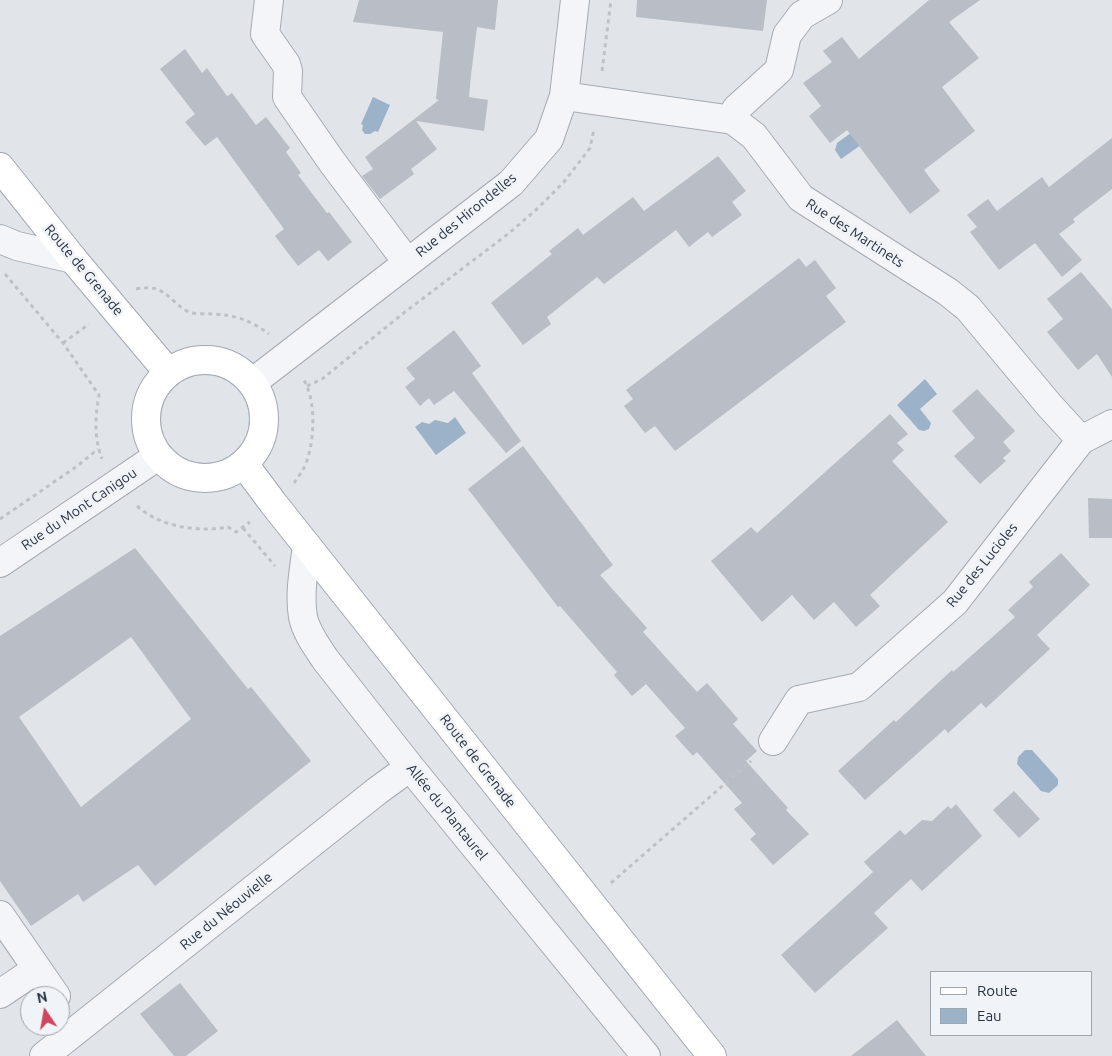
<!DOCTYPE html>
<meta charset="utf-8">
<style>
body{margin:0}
#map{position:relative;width:1112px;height:1056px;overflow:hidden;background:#e1e4e9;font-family:Ubuntu,sans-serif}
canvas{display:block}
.legend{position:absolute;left:930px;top:971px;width:162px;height:65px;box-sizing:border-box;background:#f0f3f7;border:1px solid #a0a6ae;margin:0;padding:6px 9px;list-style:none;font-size:15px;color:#293241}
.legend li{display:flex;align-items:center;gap:10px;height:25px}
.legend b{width:25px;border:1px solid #a0a6ae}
.north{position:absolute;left:20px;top:986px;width:50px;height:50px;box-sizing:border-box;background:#f0f3f7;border:1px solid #a0a6ae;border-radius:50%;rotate:348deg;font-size:14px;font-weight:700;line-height:20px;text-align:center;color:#293241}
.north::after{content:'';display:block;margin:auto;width:18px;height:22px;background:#ce465d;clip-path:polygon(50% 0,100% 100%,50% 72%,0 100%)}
</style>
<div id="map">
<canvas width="1112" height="1056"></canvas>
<ul class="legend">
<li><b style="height:6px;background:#fff"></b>Route</li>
<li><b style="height:14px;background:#9cb2c9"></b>Eau</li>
</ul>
<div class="north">N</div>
</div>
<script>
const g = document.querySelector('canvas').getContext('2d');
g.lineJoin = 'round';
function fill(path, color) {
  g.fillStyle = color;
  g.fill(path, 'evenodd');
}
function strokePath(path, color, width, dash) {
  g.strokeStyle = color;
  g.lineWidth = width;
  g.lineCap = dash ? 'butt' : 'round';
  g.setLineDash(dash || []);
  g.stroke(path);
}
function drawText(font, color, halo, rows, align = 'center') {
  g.font = font + ' Ubuntu,sans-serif';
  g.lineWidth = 5;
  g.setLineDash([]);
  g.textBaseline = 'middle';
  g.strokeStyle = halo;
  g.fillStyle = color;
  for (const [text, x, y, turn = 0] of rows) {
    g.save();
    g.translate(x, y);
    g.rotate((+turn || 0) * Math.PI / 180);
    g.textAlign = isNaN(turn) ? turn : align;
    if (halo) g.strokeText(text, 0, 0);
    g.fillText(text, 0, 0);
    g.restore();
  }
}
const water = new Path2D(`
 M373 97 390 105 378 132 375 131 370 134H365L362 130 363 125 361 124Z
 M866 122 875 135 841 159 835 150 837 143Z
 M925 379 937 394 920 409 931 423 929 429 924 431 919 430 897 405Z
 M455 417 466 433 436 455 415 427 422 422 429 424 435 420 448 423Z
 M1025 750H1032L1058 779V785L1049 793 1041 791 1017 764 1018 757Z`);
const building = new Path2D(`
 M359 0H498L495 30 477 27 471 75 469 97 488 100 484 131 416 121 437 149 411 169 414 174 380 199 362 176 373 169 365 157 439 100 436 99 443 32 353 22Z
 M637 0H767L763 31 636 17Z
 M929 0H980L949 22 979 58 942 87 975 131 924 170 940 191 910 214 847 130 830 143 809 116 821 106 803 83 832 62 823 51 842 37 859 59Z
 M185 49 202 73 207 68 227 96 232 93 256 125 266 117 290 148 286 152 301 173 298 175 327 213 329 212 352 242 328 261 319 250 298 266 275 236 284 229 217 137 205 146 185 122 195 114 160 69Z
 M1112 138V189L1073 219 1075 222 1059 234 1082 260 1062 277 1035 243 999 270 970 232 977 227 967 215 988 199 997 211 1042 177 1049 187Z
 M718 156 746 191 732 202 742 215 712 237 708 232 689 247 676 230 604 284 597 277 547 317 551 324 523 345 491 303 552 254 549 251 578 228 583 235 633 197 644 211Z
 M799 258 806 267 815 260 836 288 826 296 846 322 675 451 655 426 645 433 624 406 633 399 626 390Z
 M1081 272 1112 309V377L1097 354 1078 370 1047 332 1063 319 1047 299Z
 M454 330 481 366 472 373 521 441 506 453 454 391 434 405 429 398 420 406 405 387 415 379 406 368Z
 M977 389 1015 431 1003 442 1011 451 1003 458 1006 461 980 484 954 456 975 438 952 411Z
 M890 414 908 434 897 443 904 450 892 461 948 522 870 595 880 606 856 627 834 602 814 620 792 595 762 622 711 561 751 527 757 533Z
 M523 446 613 565 600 575 647 628 643 632 697 692 707 683 738 719 733 724 757 751 746 761 788 808 786 810 809 834 773 865 750 839 756 834 734 809 742 803 697 752 693 756 675 736 685 728 646 684 632 696 614 675 617 672 560 606 558 607 468 489Z
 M1088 498 1112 499V538H1089Z
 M135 548 248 689 251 687 311 761 155 886 138 865 83 902 78 894 31 926 0 881V636ZM131 637 191 719 81 807 19 717Z
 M1061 553 1090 585 1037 635 1050 649 986 708 981 703 948 733 945 729 865 800 838 771 894 720 896 722 952 670 953 672 1015 617 1008 610 1033 587 1029 582Z
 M1014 791 1040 819 1019 838 993 810Z
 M956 804 982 836 922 891 911 879 874 913 888 928 815 993 781 955 873 872 864 862 900 830 905 835 922 820 932 821 948 806 951 809Z
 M180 983 218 1031 186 1056H174L140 1014Z
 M897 1020 926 1056H851Z`);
const path = new Path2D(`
 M602 71 611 0
 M5 274 63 343 99 395C95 417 94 438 102 459
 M136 289C167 283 167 301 189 312 195 315 205 313 212 314 235 315 250 320 269 334
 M63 343 89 324
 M307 386 322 379 405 312 508 234 537 209 564 182 590 148 594 129
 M294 483C297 479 300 474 303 470 315 446 317 403 304 380
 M137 506C143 511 150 516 157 519 178 529 206 531 228 527L236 532 250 522
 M0 519 76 467 98 449
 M243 528 275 566
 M611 883 751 761`);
const minor = new Path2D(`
 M269 0 265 34 286 64 288 71 287 97 332 162 407 262
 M564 96 733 120 754 136 801 198 948 292 968 308 1049 405 1081 440
 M733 120 736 109 779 70 787 35 802 15 828 0
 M0 239 17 246 73 259
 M253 382 511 183 549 139 564 96 575 0
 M307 546C304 569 299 594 303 617 306 632 317 647 325 659L410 767 646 1056
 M0 563 158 456
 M773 741 799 700 859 687 955 602 1081 440 1112 424
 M0 915 56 996
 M0 994 37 969
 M44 1056 377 791 410 767`);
const major = new Path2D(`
 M0 167 73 259 168 372
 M146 419a59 59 0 1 1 118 0a59 59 0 1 1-118 0Z
 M244 464 273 503 712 1056`);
const streetNames = [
 ["Rue des Hirondelles",466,215,-39],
 ["Rue des Martinets",855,233,33],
 ["Route de Grenade",84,270,50],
 ["Rue du Mont Canigou",79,509,-34],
 ["Rue des Lucioles",982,565,-51],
 ["Route de Grenade",478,761,52],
 ["Allée du Plantaurel",447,812,51],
 ["Rue du Néouvielle",226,911,-39]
];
fill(water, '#9cb2c9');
fill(building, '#b8bdc6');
strokePath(minor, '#a6abb3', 30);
strokePath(major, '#a0a9b5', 30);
strokePath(path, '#bec2c8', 3, [4, 4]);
strokePath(minor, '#f3f5f8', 28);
strokePath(major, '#fff', 28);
drawText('14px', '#293241', '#f0f3f7', streetNames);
</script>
